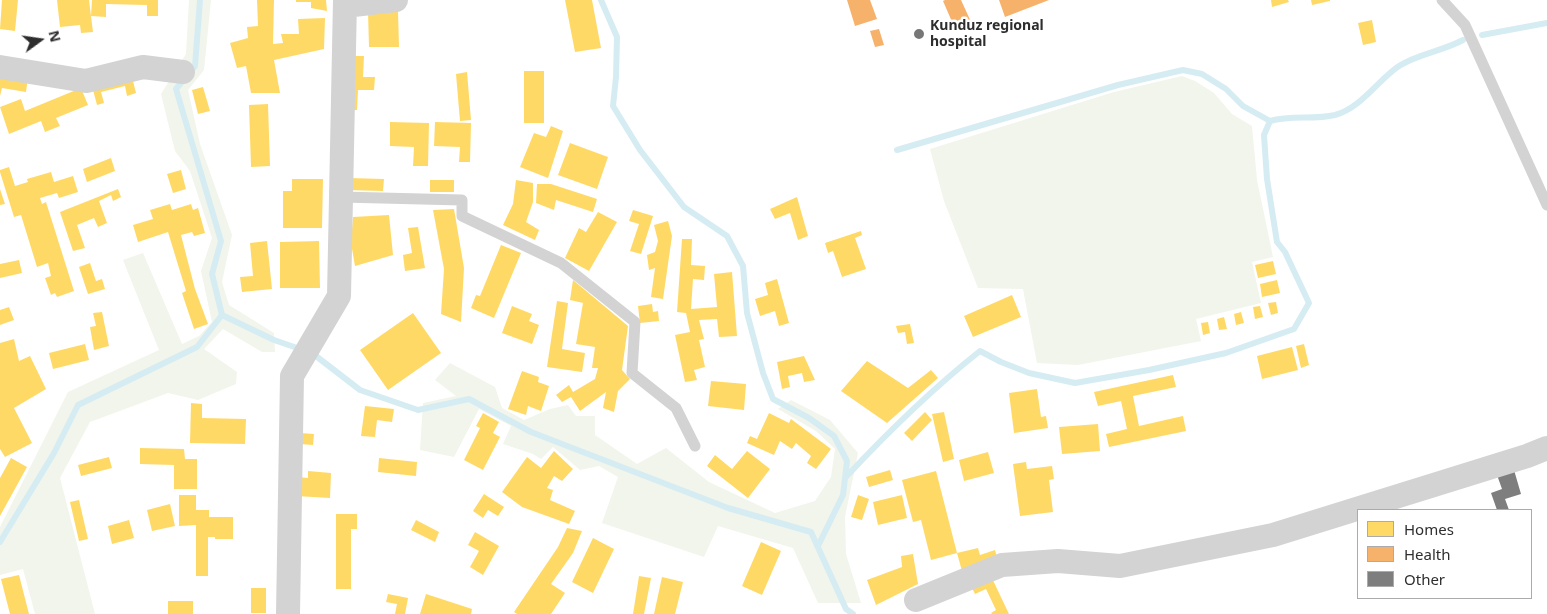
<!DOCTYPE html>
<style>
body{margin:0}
#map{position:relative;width:1547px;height:614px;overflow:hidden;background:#fff;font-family:"Noto Sans",sans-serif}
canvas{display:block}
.legend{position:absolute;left:1357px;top:509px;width:175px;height:90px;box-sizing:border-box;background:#fff;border:1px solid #ababab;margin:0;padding:6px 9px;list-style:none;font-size:15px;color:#2e2e2e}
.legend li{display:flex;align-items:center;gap:10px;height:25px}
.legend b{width:25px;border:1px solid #ababab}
.north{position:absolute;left:15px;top:15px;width:50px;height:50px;-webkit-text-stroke:4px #fff;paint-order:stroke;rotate:76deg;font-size:14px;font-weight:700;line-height:20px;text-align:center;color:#2e2e2e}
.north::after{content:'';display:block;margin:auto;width:18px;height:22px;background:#2e2e2e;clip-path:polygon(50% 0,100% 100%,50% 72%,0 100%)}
</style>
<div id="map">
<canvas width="1547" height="614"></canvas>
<ul class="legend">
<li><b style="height:14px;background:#ffd966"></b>Homes</li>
<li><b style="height:14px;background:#f6b26b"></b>Health</li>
<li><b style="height:14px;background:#7e7e7e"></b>Other</li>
</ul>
<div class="north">N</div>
</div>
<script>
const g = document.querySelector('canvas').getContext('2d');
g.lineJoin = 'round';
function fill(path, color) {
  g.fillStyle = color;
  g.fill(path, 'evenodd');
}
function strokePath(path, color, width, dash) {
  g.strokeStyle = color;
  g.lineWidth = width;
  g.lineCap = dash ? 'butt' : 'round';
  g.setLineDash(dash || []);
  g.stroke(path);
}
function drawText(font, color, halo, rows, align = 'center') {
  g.font = font + ' "Noto Sans",sans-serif';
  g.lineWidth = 5;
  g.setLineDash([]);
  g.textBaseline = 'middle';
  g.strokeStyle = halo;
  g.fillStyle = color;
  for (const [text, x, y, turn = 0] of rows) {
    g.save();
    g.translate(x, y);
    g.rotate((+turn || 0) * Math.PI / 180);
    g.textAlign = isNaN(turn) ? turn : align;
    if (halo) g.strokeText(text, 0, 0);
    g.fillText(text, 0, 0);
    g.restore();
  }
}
const green = new Path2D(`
 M189 0H211L204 70 188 90 200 144 232 235 222 282 229 305 274 333 275 352H262L223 329 204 349 237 372 236 384 198 400 168 393 90 422 60 478 95 614H35L23 569 0 575V527L68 392 159 350 123 260 143 253 182 344 199 336 212 322 201 271 212 238 190 171 175 151 161 94 186 54Z
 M1182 76 1195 81 1214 93 1232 114 1252 126 1257 180 1273 257 1252 262 1261 303 1196 319 1201 341 1078 365 1037 363 1023 289 978 288 944 201 930 149 1114 92Z
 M450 363 495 387 502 408 524 420 550 409 568 405 576 416H595V435L637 464 666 448 709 482 775 513 815 501 831 477 835 449 816 431 778 409 791 400 830 420 858 453 845 517 846 554 861 603H818L793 548 718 526 704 557 602 523 618 477 599 466 580 470 553 447 541 459 533 454 503 444 511 426 479 409 454 457 420 450 423 403 456 396 435 380Z`);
const homes = new Path2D(`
 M2 0H18L15 31 0 29Z
 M57 0H89L93 32 81 33 80 25 60 27Z
 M92 0H158V16H147V5L106 4V17L91 16Z
 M257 0H274L273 44 283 43 281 34H299L298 19 325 18 324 49 274 60 280 93H251L246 66 237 68 230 43 248 38 247 27 258 26Z
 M296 0H326L327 11 311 8V2H296Z
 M565 0H592L601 48 575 52Z
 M1271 0H1288L1289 2 1272 7Z
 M1311 0H1330V1L1312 5Z
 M368 11H398L399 47H369Z
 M1372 20 1376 42 1363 45 1358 23Z
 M349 56H364L363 77H375L374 90H358L357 110H347Z
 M524 71H544V123H524Z
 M467 72 471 120 460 121 456 74Z
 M0 74 28 77 26 92 2 88 0 96Z
 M133 81 136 93 127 96 125 86 101 92 104 103 97 105 92 86Z
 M203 87 210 111 198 114 192 90Z
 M81 88 88 105 56 118 60 126 45 132 41 121 9 134 0 107 21 99 25 111Z
 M268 104 270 166 251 167 249 105Z
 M390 122 429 123 428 166H413L414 147 390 146Z
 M435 122 471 123 470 162H459L460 147 434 146Z
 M551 126 563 131 548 178 520 167 534 133 546 137Z
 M570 143 608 157 597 189 558 175Z
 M111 158 115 171 87 182 83 169Z
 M9 167 15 186 28 182 27 179 51 172 54 182 73 176 78 192 59 198 57 193 40 198 42 204 46 202 74 291 57 297 55 293 51 295 45 278 51 276 48 263 37 267 21 215 14 217 0 172V170Z
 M181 170 186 189 173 193 167 174Z
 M348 178 384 179 383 191 348 190Z
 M292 179H323L322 228H283V191H292Z
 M430 180H454V192H430Z
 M516 180 533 183V202L526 222 539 230 535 240 503 225 513 204Z
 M537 184H551L597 199 593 212 556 200 554 210 536 203Z
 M0 189 5 204 0 205Z
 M118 189 121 197 113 201 111 195 99 201 107 223 98 227 94 218 77 225 85 248 73 251 60 212Z
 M797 197 808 236 798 240 790 213 775 219 770 209Z
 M170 204 172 210 191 204 193 210 198 208 205 233 194 236 192 232 181 235 195 289 208 324 194 329 182 293 186 291 168 232 138 242 133 225 153 219 150 210Z
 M454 209 464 268 461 322 441 314 444 269 433 210Z
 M633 210 653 216 641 254 630 251 639 224 629 221Z
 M598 212 617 222 589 271 565 258 579 228 586 232Z
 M389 215 393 255 355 266 351 243 353 217Z
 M668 221 672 236 663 299 651 297 655 268 649 270 647 255 655 252 658 241 654 225Z
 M418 227 425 268 405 271 403 255 412 253 408 228Z
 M861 231 862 235 855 238 866 269 842 277 833 251 828 253 825 243Z
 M682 239H692L691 265 705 266 704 280 693 279 691 309 717 307 714 274 732 272 737 336 719 337 717 319 699 320 704 339 699 340 705 367 694 370 697 380 685 382 675 335 690 332 686 313 677 312Z
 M267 241 272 289 242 292 240 277 253 276 250 243Z
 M319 241 320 288H280V242Z
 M501 245 521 253 494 318 471 308 476 295 480 296Z
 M19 260 22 273 0 278V264Z
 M1273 261 1276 274 1258 278 1255 265Z
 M90 263 96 281 102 279 105 289 88 294 79 267Z
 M777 279 789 323 779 326 775 311 760 316 755 299 768 295 765 283Z
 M573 280 628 326 622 370 630 379 618 391 614 412 603 408 606 392 580 411 571 397 562 402 556 395 569 385 573 392 595 379 598 368H592L595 347 576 344 583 303 570 300Z
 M1277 280 1280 293 1262 297 1260 284Z
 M1012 295 1021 317 973 337 964 316Z
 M557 301 568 303 562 349 585 353 582 372 547 367Z
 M1276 302 1278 313 1271 315 1268 303Z
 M652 304 653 312 658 311 659 321 640 323 638 306Z
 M512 306 532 314 529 321 539 325 532 344 502 333Z
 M1260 306 1263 317 1255 319 1253 307Z
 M9 307 14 320 0 325V310Z
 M102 312 109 346 94 350 90 327 96 326 93 313Z
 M1241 312 1244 323 1236 325 1234 314Z
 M413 313 441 353 388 390 360 350Z
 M1224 317 1227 329 1219 330 1217 319Z
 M1208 322 1210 333 1203 335 1201 323Z
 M910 324 914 343 907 344 905 332 898 333 896 326Z
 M14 339 19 361 30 356 46 389 14 408 32 443 5 457 0 449V343Z
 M85 344 89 360 53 369 49 353Z
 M1304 344 1309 365 1301 368 1296 346Z
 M1292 347 1298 370 1262 379 1257 356Z
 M804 356 815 380 804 382 802 373 788 376 790 387 782 389 777 362Z
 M867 361 908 388 931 370 938 378 887 423 841 391Z
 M522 371 539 377 538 382 549 386 541 411 528 406 526 415 508 409Z
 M1173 375 1176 387 1133 396 1139 426 1183 416 1186 431 1109 447 1106 434 1127 429 1121 401 1098 406 1094 392Z
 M711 381 746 384 744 410 708 406Z
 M1037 389 1041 417 1046 416 1048 428 1014 433 1009 393Z
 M191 403 202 404V418L246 419 245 444 190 443Z
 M365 406 394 409 392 422 377 420 375 437 361 436Z
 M925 412 932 420 912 441 904 433Z
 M944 412 954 459 943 462 932 414Z
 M483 413 499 422 493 433 500 437 483 470 464 460 480 428 476 426Z
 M769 413 789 423 791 419 831 449 816 469 807 463 811 456 796 443 792 449 780 441 774 455 747 443 750 436 757 439Z
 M1098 424 1100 451 1062 454 1059 427Z
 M300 433 314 434 313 445 300 444Z
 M140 448 184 449 185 459H197V489H174V465L140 464Z
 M554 451 573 469 562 481 554 476 547 488 553 490 550 500 575 511 569 524 522 507 502 492 527 457 541 468Z
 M747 451 770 469 748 498 707 466 715 455 732 469Z
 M988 452 994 473 964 481 959 460Z
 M109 457 112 468 81 476 78 465Z
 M11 458 27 467 0 516V478Z
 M379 458 417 462 416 476 378 472Z
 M1026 462 1027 469 1052 466 1054 479 1049 480 1053 512 1020 516 1013 464Z
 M890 470 893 480 869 487 866 477Z
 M308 471 331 473 330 498 296 496 297 477 308 478Z
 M936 471 957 553 931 560 921 520 913 522 902 480Z
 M484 494 504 507 498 516 488 510 483 518 473 511Z
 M179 495H196V510H209V517H233V539H215V537H208V576H196V525L179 526Z
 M858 495 869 499 862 520 851 517Z
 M902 495 907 518 878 525 873 502Z
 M79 500 88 539 79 541 70 502Z
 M170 504 175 526 152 531 147 510Z
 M336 514H357V529H351V589H336Z
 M129 520 134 538 112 544 108 526Z
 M416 520 439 532 435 542 411 530Z
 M567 528 582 531 573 553 551 584 565 593 551 614H517L514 612 558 547Z
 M475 532 499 546 483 575 470 567 479 551 468 545Z
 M593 538 614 549 593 593 572 582Z
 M761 542 781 551 762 595 742 586Z
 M978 548 980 555 995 550 998 561 962 571 957 553Z
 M913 554 918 584 876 605 867 580 902 567 901 556Z
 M990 574 1009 614H992L991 613 996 610 986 589 975 594 970 584Z
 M19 575 29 614H10L1 579Z
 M639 576 651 578 644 614H633Z
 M662 577 683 582 675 614H654Z
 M251 588H266V613H251Z
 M388 594 408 598 405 614H395L397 604 386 602Z
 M426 594 472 609 471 614H420Z
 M168 601H193V614H168Z`);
const health = new Path2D(`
 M847 0H870L877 19 855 26Z
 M945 0H961L972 24 956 31 943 1Z
 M999 0H1049L1005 17Z
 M879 29 884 45 875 47 870 31Z`);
const stream = new Path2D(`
 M601 0 617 37 616 77 613 106 640 150 684 207 727 236 743 266 747 313 763 373 773 399 809 418 834 436 847 461 843 495 818 546
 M1482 35 1547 23
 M897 150 1118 85 1183 70 1202 74 1226 89 1243 106 1270 121
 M222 315 274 340 303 350
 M312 353 360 390 418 410 469 399 531 432 728 508 811 532 846 609 853 614
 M845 478C887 433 932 389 980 351L1001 362 1029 373 1075 383 1149 370 1226 353 1294 329 1309 303 1285 252 1277 242 1267 179 1264 135 1270 121C1291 115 1314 120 1335 115 1361 108 1378 80 1399 66 1417 54 1443 51 1463 40
 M0 542 54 453 78 405 197 347 222 315 212 274 221 241 176 89 195 66 200 0`);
const building = new Path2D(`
 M1514 470 1521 494 1505 499 1509 510H1497L1491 493 1502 489 1497 475Z`);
const service = new Path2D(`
 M1442 0 1465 25 1547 205
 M341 197 462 200V216L561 263 635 322 632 373 676 408 695 446`);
const minor = new Path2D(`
 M345 6 396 0
 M0 67 86 81 143 67 183 72
 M916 600 1002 565 1058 561 1120 566 1273 535 1527 456 1547 448
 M288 614 292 376 339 296 345 0`);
const markers = [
 [919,34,6,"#777"]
];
const poiNames = [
 ["Kunduz regional",930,26],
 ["hospital",930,42]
];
fill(green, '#f2f5eb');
fill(homes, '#ffd966');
fill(health, '#f6b26b');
strokePath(stream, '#d6ecf3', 6);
fill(building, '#7e7e7e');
strokePath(service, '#d3d3d3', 11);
strokePath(minor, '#d3d3d3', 24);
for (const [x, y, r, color] of markers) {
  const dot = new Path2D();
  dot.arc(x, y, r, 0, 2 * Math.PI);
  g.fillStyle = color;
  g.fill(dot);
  strokePath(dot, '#fff', 2);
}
drawText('bold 14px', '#2e2e2e', '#fff', poiNames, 'left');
</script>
